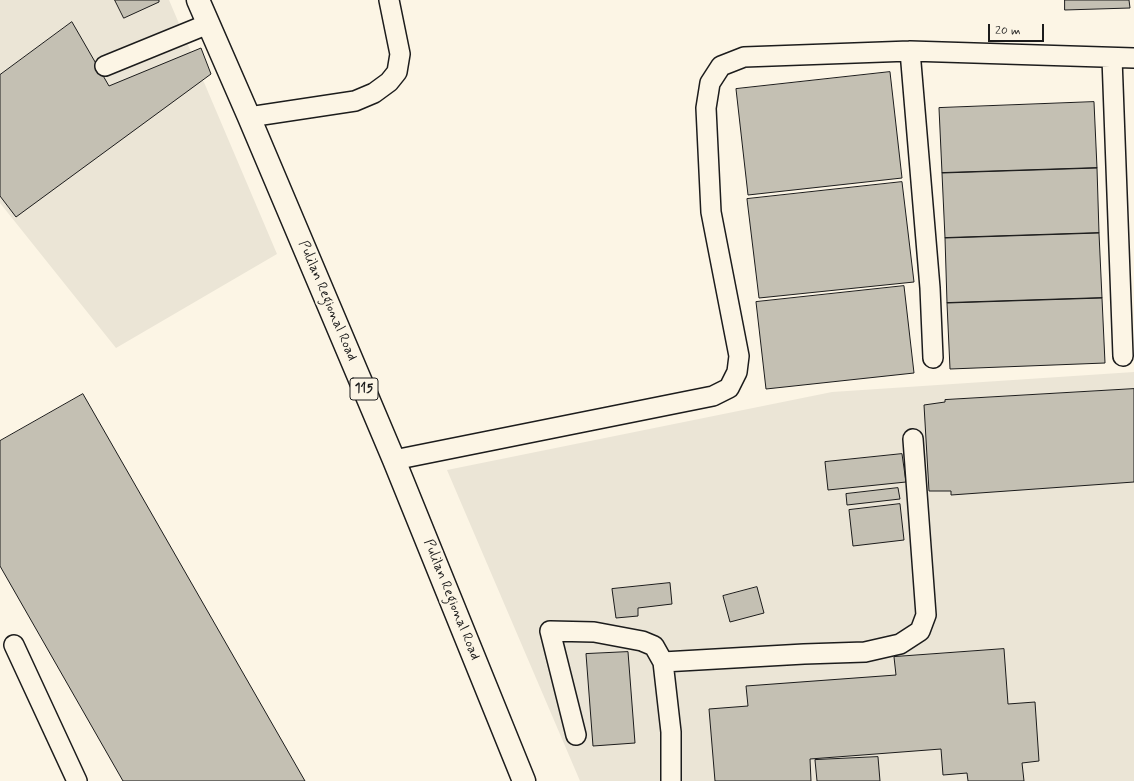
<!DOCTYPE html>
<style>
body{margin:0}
#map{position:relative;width:1134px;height:781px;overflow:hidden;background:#fcf5e5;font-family:Mynerve,sans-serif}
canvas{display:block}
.scale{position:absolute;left:988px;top:24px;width:56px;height:18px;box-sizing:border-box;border:2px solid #1c1c1c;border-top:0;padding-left:5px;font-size:12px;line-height:14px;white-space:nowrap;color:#1c1c1c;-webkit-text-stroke:3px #fcf5e5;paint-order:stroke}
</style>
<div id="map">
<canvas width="1134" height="781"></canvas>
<div class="scale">20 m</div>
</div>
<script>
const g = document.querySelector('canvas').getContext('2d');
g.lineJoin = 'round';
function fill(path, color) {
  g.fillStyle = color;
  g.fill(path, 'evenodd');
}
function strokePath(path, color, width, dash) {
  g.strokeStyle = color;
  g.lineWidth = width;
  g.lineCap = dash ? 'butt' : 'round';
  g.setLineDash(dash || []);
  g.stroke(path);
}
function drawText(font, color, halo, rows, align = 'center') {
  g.font = font + ' Mynerve,sans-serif';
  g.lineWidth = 4;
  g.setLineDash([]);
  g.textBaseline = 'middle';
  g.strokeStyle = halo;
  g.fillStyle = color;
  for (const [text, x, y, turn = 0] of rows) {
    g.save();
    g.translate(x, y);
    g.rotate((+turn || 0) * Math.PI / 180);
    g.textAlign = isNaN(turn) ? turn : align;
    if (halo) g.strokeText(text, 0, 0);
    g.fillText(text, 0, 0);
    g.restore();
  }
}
const built = new Path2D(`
 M0 0H169L277 254 116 348 0 203Z
 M1134 372V781H580L447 470 832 392Z`);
const building = new Path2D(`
 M115 0H159V2L124 18Z
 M1065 0H1129L1130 8 1065 10Z
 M72 22 109 86 201 48 211 74 16 217 0 196V75Z
 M890 72 902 178 748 195 736 89Z
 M1094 102 1097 168 942 173 939 108Z
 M1097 168 1099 233 945 238 942 173Z
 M902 182 914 282 759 298 747 199Z
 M1099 233 1102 298 947 303 945 238Z
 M904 286 914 373 766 389 756 302Z
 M1102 298 1105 363 950 369 947 303Z
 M1134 389V482L951 495V491H929L924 405 945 402V400Z
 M83 394 305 781H123L0 566V441Z
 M902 454 906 482 828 490 825 462Z
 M898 488 900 499 847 505 846 494Z
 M900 504 904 540 853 546 849 510Z
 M670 583 672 604 638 608V616L616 618 612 589Z
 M757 587 764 613 730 622 723 596Z
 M1004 649 1008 704 1035 702 1039 761 1022 763 1024 781H968L967 773 943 775 941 749 810 759 811 781H715L709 709 748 706 746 686 896 675 894 657Z
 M628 652 635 743 593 746 586 654Z
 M878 757 880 781H817L815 760Z`);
const minor = new Path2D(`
 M910 51 930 288 933 358
 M1112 58 1123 356
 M105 66 208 24
 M249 117 355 101 374 93 389 82 397 72 400 54 389 0
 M394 460 713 396 729 388 737 372 739 356 711 212 706 108 710 83 721 66 744 57 910 51 1134 58
 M14 645 77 781
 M663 662 804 654 865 652 900 644 920 631 926 615 913 439
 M576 735 550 631 594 632 642 641 654 646 663 662 671 732V781`);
const major = new Path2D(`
 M198 0 249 117 394 460 524 781`);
const shields = [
 [364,389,28]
];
const shieldNames = [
 ["115",364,389]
];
const streetNames = [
 ["Pulilan Regional Road",327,301,67],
 ["Pulilan Regional Road",451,600,68]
];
fill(built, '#ebe5d6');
fill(building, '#c4c0b3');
strokePath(building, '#1c1c1c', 1);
strokePath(minor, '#1c1c1c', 22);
strokePath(major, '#1c1c1c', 25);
strokePath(minor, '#fcf5e5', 19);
strokePath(major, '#fcf5e5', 22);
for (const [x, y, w] of shields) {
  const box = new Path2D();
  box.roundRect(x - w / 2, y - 11, w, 22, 3);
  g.fillStyle = '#fcf5e5';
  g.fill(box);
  strokePath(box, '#1c1c1c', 1);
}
drawText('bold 13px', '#1c1c1c', null, shieldNames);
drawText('14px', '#1c1c1c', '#fcf5e5', streetNames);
</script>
